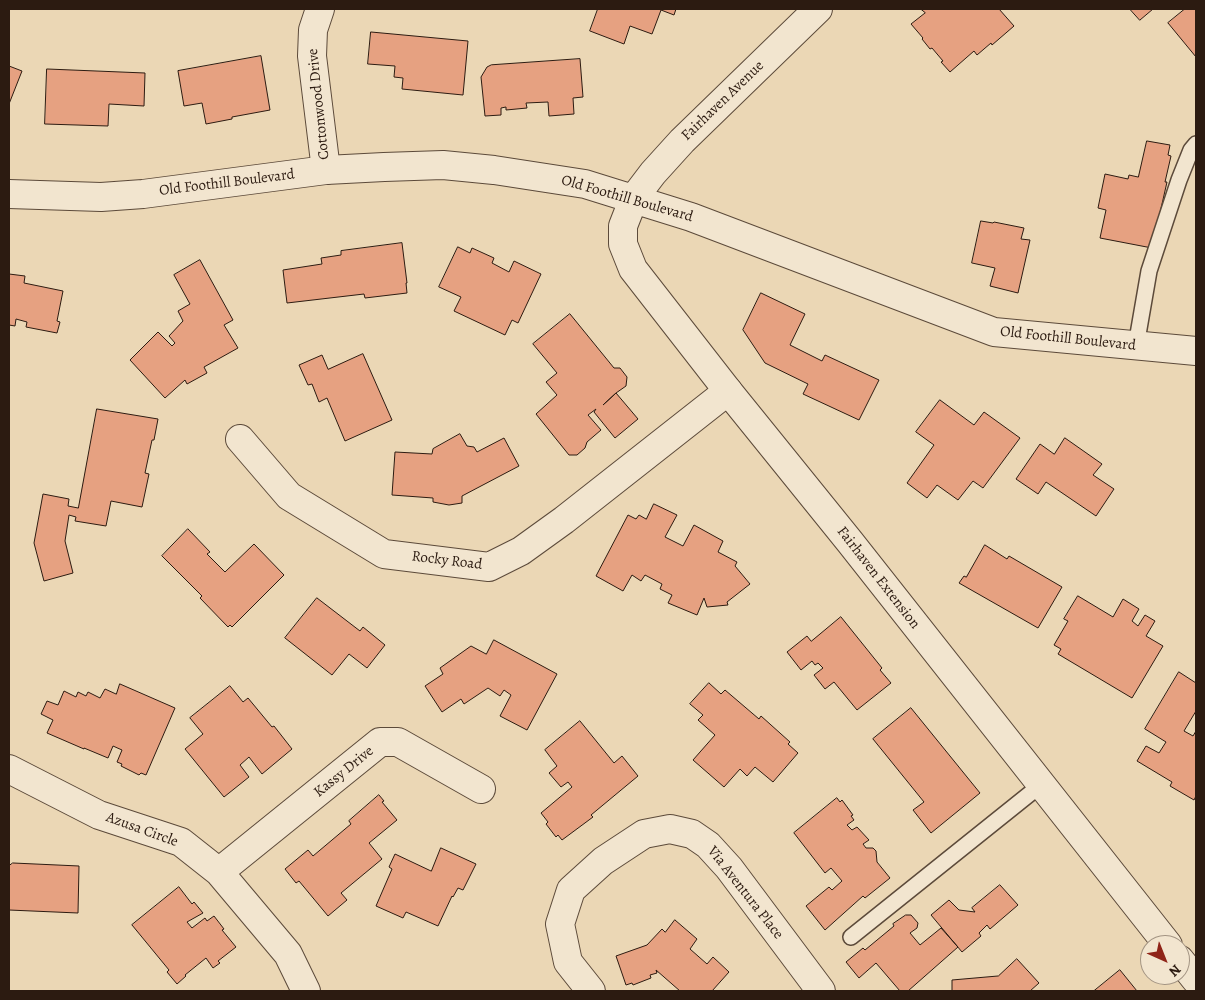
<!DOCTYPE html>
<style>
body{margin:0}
#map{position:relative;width:1205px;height:1000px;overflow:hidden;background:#ebd7b5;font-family:Alegreya,serif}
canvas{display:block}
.frame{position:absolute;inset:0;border:10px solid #2c1b11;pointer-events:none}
.north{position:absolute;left:1140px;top:935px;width:50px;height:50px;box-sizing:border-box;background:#f2e5cf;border:1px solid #a39483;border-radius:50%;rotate:136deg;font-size:14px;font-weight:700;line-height:20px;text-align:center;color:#2c1b11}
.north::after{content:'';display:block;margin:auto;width:18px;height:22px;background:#8f2418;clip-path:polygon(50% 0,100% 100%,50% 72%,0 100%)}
</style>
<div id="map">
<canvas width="1205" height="1000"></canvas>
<div class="frame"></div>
<div class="north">N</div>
</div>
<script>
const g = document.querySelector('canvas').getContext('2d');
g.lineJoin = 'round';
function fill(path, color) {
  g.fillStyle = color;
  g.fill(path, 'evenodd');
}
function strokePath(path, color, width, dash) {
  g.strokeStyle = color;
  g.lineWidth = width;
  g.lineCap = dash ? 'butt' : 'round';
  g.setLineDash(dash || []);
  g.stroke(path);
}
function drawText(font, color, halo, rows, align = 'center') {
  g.font = font + ' Alegreya,serif';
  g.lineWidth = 4;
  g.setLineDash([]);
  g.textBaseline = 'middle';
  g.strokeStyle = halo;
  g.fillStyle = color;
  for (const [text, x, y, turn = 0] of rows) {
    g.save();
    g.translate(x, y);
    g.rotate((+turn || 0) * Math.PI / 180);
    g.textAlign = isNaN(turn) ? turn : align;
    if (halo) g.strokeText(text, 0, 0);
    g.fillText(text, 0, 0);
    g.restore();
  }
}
const building = new Path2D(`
 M598 9H676L674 15 661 10 652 34 630 26 624 44 590 31Z
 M921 9H999L1014 26 992 45 991 43 977 55 974 51 950 72 941 62 943 61 932 48 930 49 922 39 923 38 911 24 925 13Z
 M1130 9H1153L1140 20Z
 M1185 9H1196V57L1168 23Z
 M371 32 468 41 463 95 402 89 403 78 394 77 395 66 368 64Z
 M261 56 270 110 232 117V119L206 124 202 103 184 106 178 71Z
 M580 59 583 97 573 98 574 114 549 116 548 102 526 103 527 108 506 110V107L501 108V115L485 116 481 77 487 67 491 65Z
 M9 66 22 71 9 104Z
 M47 69 145 73 144 106 109 104 108 126 45 124Z
 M1147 141 1170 145 1168 155 1171 156 1165 182H1167L1152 248 1100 238 1106 210 1098 208 1105 174 1128 179 1129 175 1138 177Z
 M981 221 993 223 994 222 1024 228 1021 239 1030 240 1018 293 990 286 995 268 972 263Z
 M402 243 407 283H406L407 293 365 298 364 294 287 303 283 270 322 264 321 258 341 255V251Z
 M458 247 470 253 472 248 494 258 492 263 509 272 514 261 541 274 518 323 512 320 505 335 454 311 461 297 439 287Z
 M200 260 233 320 224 325 238 348 204 367 207 373 187 384 185 380 165 398 130 360 158 332 172 346 175 343 169 336 183 321 178 311 190 304 174 275Z
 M9 274 25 276 24 283 63 291 57 321 60 322 57 333 26 327 27 322 16 319 15 326 9 325Z
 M761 293 805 314 790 345 822 361 825 355 879 380 859 420 803 394 808 384 765 363 743 330Z
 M570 314 614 368H620L627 377 626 386 616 393 603 405 616 393 638 419 615 438 594 412 596 409 588 415 601 430 587 442 585 448 577 455H569L536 414 557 395 546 382 557 373 533 344Z
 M363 354 392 420 345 441 327 398 319 402 312 384 308 385 299 365 322 355 328 369Z
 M940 400 974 425 984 412 1020 438 983 488 973 481 958 500 937 485 927 498 907 483 934 445 916 432Z
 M97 409 158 419 154 440H152L145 473 149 474 142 507 111 501 106 526 75 521 76 517 69 515 65 541 73 573 44 581 34 543 43 494 69 499 68 506 78 508Z
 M460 434 467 446 474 447 477 452 504 438 519 466 462 496V503L449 505 433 502V498L392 495 395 452 432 454 433 449Z
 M1065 438 1102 464 1093 475 1114 489 1096 516 1046 482 1038 494 1016 479 1040 444 1054 454Z
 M654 504 677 515 665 537 683 546 694 525 723 541 718 552 737 562 735 566 750 584 727 602 728 605 707 607 704 598 697 615 668 603 672 595 660 589 662 584 645 575 641 581 632 575 623 591 596 576 628 515 636 519 639 515 646 519Z
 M188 529 210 552 207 554 225 572 254 544 284 575 232 627 230 625 228 627 200 598 202 596 162 556Z
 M985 545 1007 559 1009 556 1062 587 1038 628 959 583 964 576 966 577Z
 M1078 596 1113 617 1123 599 1139 609 1132 621 1138 626 1145 615 1155 621 1146 636 1163 646 1132 698 1058 654 1061 649 1054 645 1068 621 1064 619Z
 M317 598 360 631 363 627 385 645 367 668 349 654 332 675 285 638Z
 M841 617 882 668 880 670 891 683 857 710 834 682 825 689 814 675 823 668 818 663 815 665 812 661 801 670 787 652 807 636 811 641Z
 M494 640 557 674 527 730 500 716 511 695 504 690 500 696 488 688 464 704 461 699 442 712 425 686 443 674 440 668 471 646 486 654Z
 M1179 672 1196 683V711L1184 731 1193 736 1196 731V796L1194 800 1170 786 1172 782 1137 761 1146 746 1159 753 1166 742 1145 729Z
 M709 683 721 694 725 690 759 719 761 716 790 742 788 744 798 753 773 782 755 767 747 776 740 769 724 787 693 760 715 735 698 720 703 715 690 704Z
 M120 684 175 708 146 775 141 773 139 775 121 766 122 764 117 762 122 750 113 746 108 758 84 748V749L47 733 53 720 41 714 47 701 58 705 64 691 76 697 78 692 86 696 88 692 100 698 105 689 116 694Z
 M230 686 243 702 248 698 272 727 274 726 292 749 262 774 249 757 240 765 249 777 224 797 185 749 203 734 190 718Z
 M911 708 980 793 931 833 913 810 924 802 873 739Z
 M580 721 614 763 622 756 638 776 591 815 593 817 562 840 558 835 556 837 546 824 548 822 541 813 572 787 568 782 561 787 549 773 557 766 545 750Z
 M379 795 384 801 382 802 397 820 369 843 382 859 341 893 347 900 328 916 299 881 296 883 285 869 308 850 313 856 351 824 349 821Z
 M837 798 840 802 842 800 853 815 851 816 854 820 847 825 852 830 857 827 869 840 863 844 866 848H873L876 851 877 862 890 878 865 898 863 896 825 930 806 906 829 887 832 890 842 881 831 868 825 873 794 833Z
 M441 848 476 864 463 890 458 888 453 897 452 896 438 926 406 912 403 918 376 906 392 869 389 867 395 854 431 871Z
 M13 863 79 866 78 913 9 910V866Z
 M1000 885 1018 905 990 929 987 925 979 933 981 936 962 952 931 915 949 900 959 910 975 912 972 908Z
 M179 887 192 904 194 902 203 913 187 922 192 928 205 918 207 921 214 916 224 929 222 930 236 947 218 961 220 963 213 968 206 958 185 975 186 976 177 984 167 972 169 970 132 925Z
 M906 915H911L918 923 917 928 910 933 920 945 941 928 958 947 908 991H900L876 963 859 978 846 962 863 948 865 950 894 926 893 924Z
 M675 920 697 939 690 949 707 964 713 957 729 972 712 991H680L656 970 657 973 650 975 651 978 633 985 632 983 626 985 616 956 647 945 662 929 665 932Z
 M1017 959 1039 983 1030 991H952V980L998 976Z
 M1120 970 1137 991H1094Z`);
const service = new Path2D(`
 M1136 346 1149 271 1179 180 1191 150 1196 144
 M851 937 1042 784`);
const minor = new Path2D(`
 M320 9 313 30 312 56 326 170
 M240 439 289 496 384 554 489 567 521 551 564 520 728 391
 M9 769 99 815 181 842 219 872 288 954 306 991
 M219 872 380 742H398L481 789
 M591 991 568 962 560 924 571 890 603 861 644 834 670 829 692 834 708 845 729 868 821 991`);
const tertiary = new Path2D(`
 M818 9 682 141 653 173 634 198 623 226V244L633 269 728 391 850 542 1168 945
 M9 194 101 197 143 194 326 170 384 167 443 165 494 170 585 184 691 217 994 332 1196 351
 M1180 960 1196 980`);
const streetNames = [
 ["Fairhaven Avenue",723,101,-44],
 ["Cottonwood Drive",319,104,-96],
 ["Old Foothill Boulevard",227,183,-7],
 ["Old Foothill Boulevard",627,199,16],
 ["Old Foothill Boulevard",1068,339,6],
 ["Rocky Road",447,561,7],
 ["Fairhaven Extension",878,578,52],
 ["Kassy Drive",344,772,-39],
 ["Azusa Circle",142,830,20],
 ["Via Aventura Place",745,893,52]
];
fill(building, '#e6a181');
strokePath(building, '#2c1b11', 1);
strokePath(service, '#5c4a3a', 18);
strokePath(minor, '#5c4a3a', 30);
strokePath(tertiary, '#5c4a3a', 30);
strokePath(service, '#f2e5cf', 15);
strokePath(minor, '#f2e5cf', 28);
strokePath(tertiary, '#f2e5cf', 28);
drawText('15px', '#2c1b11', '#f2e5cf', streetNames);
</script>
